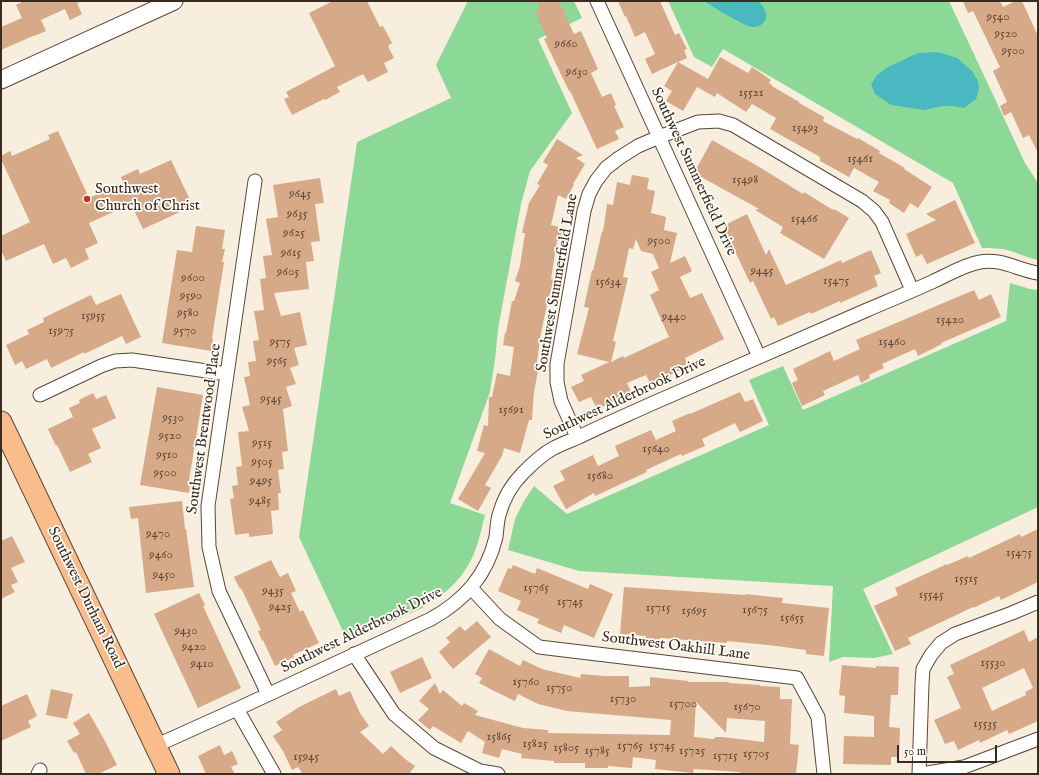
<!DOCTYPE html>
<style>
body{margin:0}
#map{position:relative;width:1039px;height:775px;overflow:hidden;background:#f8eede;font-family:"IM FELL English",serif}
canvas{display:block}
.frame{position:absolute;inset:0;border:2px solid #3b2a1e;pointer-events:none}
.scale{position:absolute;left:897px;top:745px;width:100px;height:18px;box-sizing:border-box;border:2px solid #3b2a1e;border-top:0;padding-left:5px;font-size:12px;line-height:14px;white-space:nowrap;color:#3b2a1e;-webkit-text-stroke:3px #fdfcf7;paint-order:stroke}
</style>
<div id="map">
<canvas width="1039" height="775"></canvas>
<div class="frame"></div>
<div class="scale">50 m</div>
</div>
<script>
const g = document.querySelector('canvas').getContext('2d');
g.lineJoin = 'round';
function fill(path, color) {
  g.fillStyle = color;
  g.fill(path, 'evenodd');
}
function strokePath(path, color, width, dash) {
  g.strokeStyle = color;
  g.lineWidth = width;
  g.lineCap = dash ? 'butt' : 'round';
  g.setLineDash(dash || []);
  g.stroke(path);
}
function drawText(font, color, halo, rows, align = 'center') {
  g.font = font + ' "IM FELL English",serif';
  g.lineWidth = 3.5;
  g.setLineDash([]);
  g.textBaseline = 'middle';
  g.strokeStyle = halo;
  g.fillStyle = color;
  for (const [text, x, y, turn = 0] of rows) {
    g.save();
    g.translate(x, y);
    g.rotate((+turn || 0) * Math.PI / 180);
    g.textAlign = isNaN(turn) ? turn : align;
    if (halo) g.strokeText(text, 0, 0);
    g.fillText(text, 0, 0);
    g.restore();
  }
}
const green = new Path2D(`
 M468 1H574L582 18 538 39 572 113 530 171 521 204 498 329 495 360 490 392 450 503 485 515C482 526 480 537 476 548 467 575 447 594 422 608L348 642 299 537 357 142 451 98 436 65Z
 M668 1H949L1025 163 1038 183V260C1028 258 1020 254 1011 251 1001 248 992 248 982 248L953 183 723 49 712 67 694 57Z
 M1010 283 1030 289 1038 290V507L863 589 893 654 874 658 843 657 829 662 833 586 579 571 508 550 515 519 524 501 534 486 567 514 769 425 749 380 783 366 803 410 1006 321Z`);
const water = new Path2D(`
 M704 1H758C762 5 767 11 766 17 765 23 760 27 753 27 745 27 712 6 704 1Z
 M938 52 957 58 972 71 978 81 979 89 976 99 964 108 953 106H942L925 110 891 105 875 94 871 85 877 75 888 67 918 53Z`);
const building = new Path2D(`
 M24 1H82L77 3 82 14 70 20 65 9 41 20 46 31 34 36H33L1 50V27L22 18 16 5Z
 M333 1H367L380 27 383 26 392 43 388 46 394 58 384 63 388 72 368 82 363 74 337 87 340 92 325 100 324 99 292 115 284 99 289 97 286 92 335 66 309 13Z
 M537 1H559L574 34 581 31 598 69 591 73 602 97 611 93 616 105 614 106 624 127 615 131 619 139 597 149 570 91H569L544 39 547 38 535 11 540 9Z
 M618 1H660L675 35 679 33 687 49 684 50 687 58 678 62 708 79 720 57 748 73 752 67 771 80 769 83 772 85V86L799 102V103L824 117 823 121 857 139 858 138 880 151 879 153 905 168 904 169 932 187 918 208 910 203 904 213 889 203 890 200 873 191 879 182 854 168 849 177 820 161V157L770 129 776 118 752 104 746 112 717 93 715 97 697 87 683 111 666 101 672 91 664 86 678 62 652 74 645 59 655 54 645 32 635 37 626 16 625 17Z
 M963 1H1000L1003 7 1016 1H1022L1038 36V153L1029 135 1023 138 1011 112 1004 116 1000 106 1007 102 993 71 1000 67 973 11 968 13Z
 M58 131 89 198 123 182 121 177 138 169 140 174 171 160 193 206 143 229 131 204 89 223 98 243 85 249 89 259 71 268 66 258 53 264 44 244 6 261 1 250V236L30 222 1 159V156L10 151 12 156 50 139 48 135Z
 M557 139 583 155 576 158 585 164 573 184 574 185 566 199 558 195 551 225 563 228 560 241H557L551 279 554 280 548 300 540 338 536 371H538L534 392 532 420H529L520 453 504 448 502 456 485 485 491 488 478 511 458 499 485 453 477 451 484 425 488 426 489 397H492L497 373 510 376 514 347 503 345 505 333H506L512 301H514L520 283 515 281 520 266 525 233H522L529 203 540 185 537 184 548 165 543 162Z
 M712 140 761 168 803 194 804 192 833 210 834 209 849 218 824 259 780 233 783 227 755 210 759 209 694 173Z
 M632 175 649 178 647 189 655 191 651 213 666 217 664 230 677 233 670 263 685 256 692 271 680 277 690 298 702 293 724 339 685 358 689 366 668 376 669 377 651 385 646 375 627 383 632 394 597 409 591 397 579 402 571 387 584 381 581 375 609 362 577 354 589 308 584 307 592 270 593 271 602 231 603 232 607 204 613 205 617 182 630 185ZM636 239 641 251 653 254 659 268 651 272 659 290 650 295 669 337 624 358 623 356 611 362 616 342 613 341 628 278 623 277 629 248 633 249Z
 M320 178 324 203 315 204 320 241 311 242 314 261 306 262 309 289 274 293 281 316 300 312 307 345 294 348 299 365 290 368 296 384 286 387 292 406 283 409 288 451 282 452 284 469 278 470 281 493H278L279 510 271 511 273 534 249 537V533L235 535 230 499 234 498 232 486 238 485 236 467 242 466 238 432 249 431 242 407 250 405 244 377 250 376 248 362 256 361 253 341 259 340 254 311 264 310 260 279 266 278 263 256 272 255 266 219 278 217 273 185Z
 M955 200 975 243 927 264 922 254 916 257 906 234 936 220 926 214Z
 M747 214 766 255 769 249 786 285 841 260 842 263 871 250 881 273 874 276 878 286 840 303V301L811 314 810 312 778 326 774 317 771 319 753 281 750 283 723 226Z
 M196 226 225 230 222 249H225L222 262H224L212 338 213 339 211 351 162 343 177 250 192 252Z
 M974 290 979 300 991 294 1001 317 941 343 942 344 918 356 915 349 882 364 884 368 869 375 870 378 861 383 858 375 823 391 825 395 802 406 792 383 798 380 793 369 830 351 834 361 860 349 856 340Z
 M121 294 141 337 126 344 122 336 84 354V352L51 368 47 359 26 369 22 361 15 365 6 345 29 334 27 330 44 322 43 318 91 295 96 305Z
 M157 387 203 395 189 480 191 481 189 493 140 485Z
 M740 392 745 402 753 399 763 421 740 432 735 423 702 439 705 446 682 456 681 454 646 470 647 472 595 496 594 493 566 509 553 486 565 480 560 471 593 455 598 466 619 456 615 446 651 430 656 440 676 431 672 421 690 413V414Z
 M93 393 96 399 106 395 116 418 92 429 101 448 88 454 92 462 70 472 57 445 56 446 48 429 73 417 69 408 80 403 79 400Z
 M182 501 185 529H186L194 587 146 593 138 518 131 519 129 507Z
 M1038 529V582L1001 600 999 596 973 608V607L908 638 911 644 895 651 874 606 898 595 895 588 947 564V565L968 556 969 558 1020 534 1021 537Z
 M12 536 25 562 11 568 18 582 11 585 15 592 1 599V541Z
 M271 560 280 577 288 573 296 591 291 593 300 612 303 610 319 643 293 655 294 657 275 666 263 640 262 641 258 631 261 630 241 588 240 589 234 577Z
 M513 565 535 574 537 568 588 589 590 584 613 594 594 638 564 625 561 633 537 623 539 619 517 610 521 601 498 591 508 568 511 569Z
 M624 587 745 595V594L783 598 782 603 829 608 824 656 806 654V650L768 645 727 641V643L660 638V640L646 639V636L620 634Z
 M199 593 205 605 203 606 241 688 198 708 154 614Z
 M477 621 491 637 453 669 439 652 450 642 446 638 460 626 465 631Z
 M1024 630 1029 642 1038 637V721L1009 734 1007 730 980 743 979 740 958 750 954 741 945 744 934 720 961 708 947 677 954 674 950 665ZM1024 668 1033 688 1025 692 1026 695 992 711 982 688Z
 M489 649 520 666 523 660 542 669 580 678 581 674 604 676H629V687L650 686V677L688 681V682H729V683L760 685V686L780 687V699H792L790 744 799 745 796 774H747L740 773V772L694 769 693 773 655 769 656 760 633 757 632 768 608 766V768H585V763H554V761L521 758 522 754 502 749 499 758 482 753 485 742 468 731 461 743 433 726 430 730 418 720 429 709 419 701 435 683 440 694 443 690 462 706 464 703 478 711 475 715 523 728 548 730V733L670 735 671 720 567 711 538 704 518 694 515 701 494 691 479 683 482 678 475 674ZM696 702 726 733 727 718 765 721 764 742 722 737H715L714 739 694 737Z
 M422 657 432 678 400 693 390 672Z
 M842 665 876 668V666L899 667 898 695H891L889 727 900 728 899 757H891V765L843 764 844 736 874 737V716L844 713 845 696 839 695Z
 M51 689 73 694 67 719 46 715Z
 M336 689 339 696 350 691 360 713 369 726 360 732 383 754 391 746 405 759 415 766 409 774H303L298 767 292 770 283 751 273 736 282 730 276 722 299 707Z
 M27 694 37 716 28 721 31 727 1 741V706Z
 M89 713 105 741 117 765 98 774H86L76 752 74 753 67 741 80 734 73 723Z
 M220 745 224 755 232 751 238 764 231 767 235 774H206L198 756Z`);
const minor = new Path2D(`
 M597 1 752 341 759 357
 M255 181 208 506 209 547 219 591 268 694
 M40 395 101 366 115 361 132 360 227 374
 M577 437 561 401 557 382V364L584 211 589 194 596 181 606 168 619 158 638 146 659 137 698 122 719 121 733 125 862 201 874 211 882 222 912 290
 M471 588 500 619 539 647 797 678 818 717 824 774
 M354 654 394 714 434 748 480 771 498 774
 M237 709 274 774
 M155 746 237 709 431 619C465 600 487 575 496 537 497 530 497 522 499 515 503 500 512 484 523 473 532 464 541 455 552 449 561 444 570 441 579 437 603 425 627 415 651 404 723 372 795 341 867 310 888 301 910 292 932 282 948 275 963 265 980 262 1001 258 1018 270 1038 273
 M38 774 40 770
 M919 774 922 684 923 669 931 655 941 643 955 634 1012 613 1038 602
 M921 774 964 767 1038 739`);
const tertiary = new Path2D(`
 M1 80 174 1`);
const primary = new Path2D(`
 M1 422 169 774`);
const markers = [
 [87,199,4,"#c8321e"]
];
const numberNames = [
 ["9540",998,17],
 ["9520",1006,34],
 ["9660",566,44],
 ["9500",1013,51],
 ["9630",577,72],
 ["15521",751,93],
 ["15493",805,128],
 ["15461",860,159],
 ["15498",745,180],
 ["9645",300,194],
 ["9635",297,214],
 ["15466",804,219],
 ["9625",294,233],
 ["9500",659,241],
 ["9615",291,253],
 ["9445",762,271],
 ["9605",288,272],
 ["9600",193,278],
 ["15475",836,281],
 ["15634",608,282],
 ["9590",191,296],
 ["9580",188,313],
 ["15955",93,316],
 ["9440",674,317],
 ["15420",950,320],
 ["15975",61,331],
 ["9570",185,331],
 ["9575",280,342],
 ["15460",892,342],
 ["9565",277,361],
 ["9545",271,399],
 ["15691",511,410],
 ["9530",173,418],
 ["9520",170,436],
 ["9515",262,443],
 ["15640",656,449],
 ["9510",167,455],
 ["9505",262,462],
 ["9500",165,473],
 ["15680",600,476],
 ["9495",261,481],
 ["9485",260,501],
 ["9470",158,534],
 ["15475",1019,553],
 ["9460",161,555],
 ["9450",164,575],
 ["15515",966,579],
 ["15765",536,588],
 ["9435",273,591],
 ["15545",931,595],
 ["15745",570,602],
 ["9425",280,607],
 ["15715",658,608],
 ["15675",755,610],
 ["15695",694,611],
 ["15655",792,618],
 ["9430",186,631],
 ["9420",194,647],
 ["15530",993,663],
 ["9410",202,664],
 ["15760",526,682],
 ["15750",559,688],
 ["15730",623,699],
 ["15700",683,704],
 ["15670",747,707],
 ["15535",985,724],
 ["15865",499,737],
 ["15825",535,744],
 ["15765",630,746],
 ["15745",662,746],
 ["15805",566,748],
 ["15785",597,751],
 ["15725",692,751],
 ["15705",756,754],
 ["15715",725,756],
 ["15945",306,757]
];
const streetNames = [
 ["Southwest Summerfield Drive",693,172,65],
 ["Southwest Summerfield Lane",558,283,-80],
 ["Southwest Alderbrook Drive",625,399,-25],
 ["Southwest Brentwood Place",205,429,-82],
 ["Southwest Durham Road",85,598,64],
 ["Southwest Alderbrook Drive",362,631,-26],
 ["Southwest Oakhill Lane",676,647,7]
];
const poiNames = [
 ["Southwest",95,190],
 ["Church of Christ",95,207]
];
fill(green, '#8cd896');
fill(water, '#49b8c1');
fill(building, '#d6a988');
strokePath(minor, '#57473b', 15);
strokePath(tertiary, '#57473b', 19);
strokePath(primary, '#57473b', 23);
strokePath(minor, '#fff', 13);
strokePath(tertiary, '#fff', 17);
strokePath(primary, '#f9bc8a', 21);
for (const [x, y, r, color] of markers) {
  const dot = new Path2D();
  dot.arc(x, y, r, 0, 2 * Math.PI);
  g.fillStyle = color;
  g.fill(dot);
  strokePath(dot, '#fdfcf7', 1.5);
}
drawText('13px', '#624a38', null, numberNames);
drawText('15px', '#3b2a1e', '#fdfcf7', streetNames);
drawText('15px', '#3b2a1e', '#fdfcf7', poiNames, 'left');
</script>
